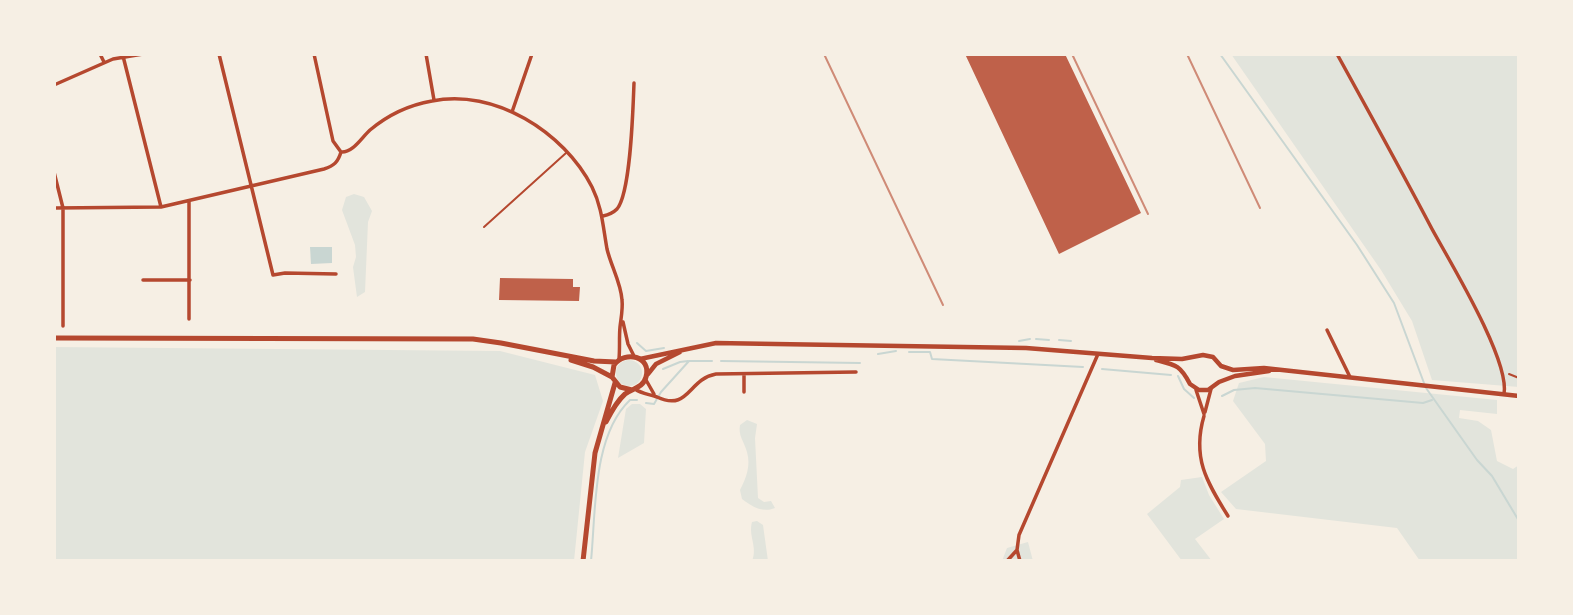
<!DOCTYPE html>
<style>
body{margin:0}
#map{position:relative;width:1573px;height:615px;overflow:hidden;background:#f6efe4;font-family:"DejaVu Sans",sans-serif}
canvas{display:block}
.frame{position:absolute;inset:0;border:56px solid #f6efe4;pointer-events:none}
</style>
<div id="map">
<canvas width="1573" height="615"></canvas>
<div class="frame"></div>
</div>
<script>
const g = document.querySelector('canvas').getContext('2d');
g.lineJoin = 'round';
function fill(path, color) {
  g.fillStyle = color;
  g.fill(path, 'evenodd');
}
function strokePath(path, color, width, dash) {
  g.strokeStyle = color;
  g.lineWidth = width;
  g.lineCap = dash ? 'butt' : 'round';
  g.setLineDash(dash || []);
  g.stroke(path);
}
const green = new Path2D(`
 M1231 54H1519V387L1432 380 1412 321 1381 270Z
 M354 194 364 197 372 211 368 222 365 292 357 297 353 267 356 257 355 245 342 210 346 197Z
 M54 347 500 351 595 375 603 401 585 452 574 561H54Z
 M616 373a13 13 0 1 1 26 0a13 13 0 1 1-26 0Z
 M1264 377 1497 400V414L1460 410 1459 418 1478 421 1491 430 1497 461 1513 469 1519 465V561H1420L1397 528 1236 509 1221 492 1266 461 1265 444 1233 401 1239 383Z
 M632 404H640L646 409 644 443 618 458 626 409Z
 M747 420 757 424 755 438 758 498 764 502 771 501 775 508C762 513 753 507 742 499L740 490C746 478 751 466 747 452 744 441 738 436 740 425Z
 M1202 477 1209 495 1224 519 1195 539 1212 561H1182L1147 514 1180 487 1181 480Z
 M757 521 763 525 768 561H752C758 547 748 536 752 522Z
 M1028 542 1033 561H1002L1007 548Z`);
const water = new Path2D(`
 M310 247H332V263L311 264Z`);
const stream = new Path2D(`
 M1220 54 1357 245 1394 303 1424 383
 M1036 339 1049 340
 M1059 340 1071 341
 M1019 341 1030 339
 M637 343 646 351 664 348
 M909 352H930L932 359 1083 367
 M878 354 896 351
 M721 361 860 363
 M663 369 680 362 688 361
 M1102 369 1171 375
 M1178 376 1184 389 1194 398
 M1426 388 1477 460 1492 476 1519 521
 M1222 396 1234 390 1255 388 1423 403 1432 400
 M646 403 654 404 661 392 689 361H712
 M591 561C596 512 592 436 630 400H637`);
const building = new Path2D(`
 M965 54H1065L1141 213 1059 254Z
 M500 278 573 279V287H580L579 301 499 300Z`);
const path = new Path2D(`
 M1509 374 1519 378`);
const service = new Path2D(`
 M484 227 566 153`);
const minor = new Path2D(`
 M100 54 104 62
 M219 54 273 275 285 273 336 274
 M314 54 333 141 341 152
 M426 54 434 100
 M1337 54C1369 112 1401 170 1432 229 1450 262 1510 360 1504 394
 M123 56 161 207
 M54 85 113 59 143 54
 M512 112 532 54
 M341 152C353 153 362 137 370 130 388 115 409 105 432 101 494 88 564 132 592 187 602 207 603 227 607 249 611 266 621 283 622 300 623 309 621 318 620 327 619 337 620 348 619 359
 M54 172 63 208V326
 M189 201V319
 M54 208 161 207 324 169C334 166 338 162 341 152
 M603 216C608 215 613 213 617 209 631 192 633 107 634 83
 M143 280H190
 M623 322 628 344 634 356
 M1327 330 1350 377
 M646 380 654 394
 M635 389C642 394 649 394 657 397 689 412 688 379 716 374L856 372
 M1196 390 1204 414
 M744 392V374
 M1205 412 1211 389
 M1204 416C1192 457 1206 481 1228 516
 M1017 550 1020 561
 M1007 561 1017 550 1019 535 1098 354`);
const tertiary = new Path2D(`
 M640 359 716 343 775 344 1026 348 1152 358 1182 359 1203 355 1213 357 1221 366 1233 370 1264 368 1519 396
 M1156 360C1176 365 1180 365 1190 384L1199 390H1208L1219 382 1235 376 1269 371
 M648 374 656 364 680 352`);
const secondary = new Path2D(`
 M54 338 473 339 501 343 594 361 616 362
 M571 360 593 367 612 377
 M606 422C611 412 617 401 625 394 633 388 643 388 646 377 652 356 625 350 614 365L612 377 620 387 632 390
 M583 561 595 453 615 383`);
const rail = new Path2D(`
 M824 54 943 305
 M1072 54 1148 214
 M1187 54 1260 208`);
fill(green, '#e2e4dc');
fill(water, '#c9d6d2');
strokePath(stream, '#c9d6d2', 2);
fill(building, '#bf614a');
strokePath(path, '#b5482f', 2);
strokePath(service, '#b5482f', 2);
strokePath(minor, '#b5482f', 3.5);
strokePath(tertiary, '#b5482f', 4.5);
strokePath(secondary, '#b5482f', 5);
strokePath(rail, '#cf8b77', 2);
</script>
